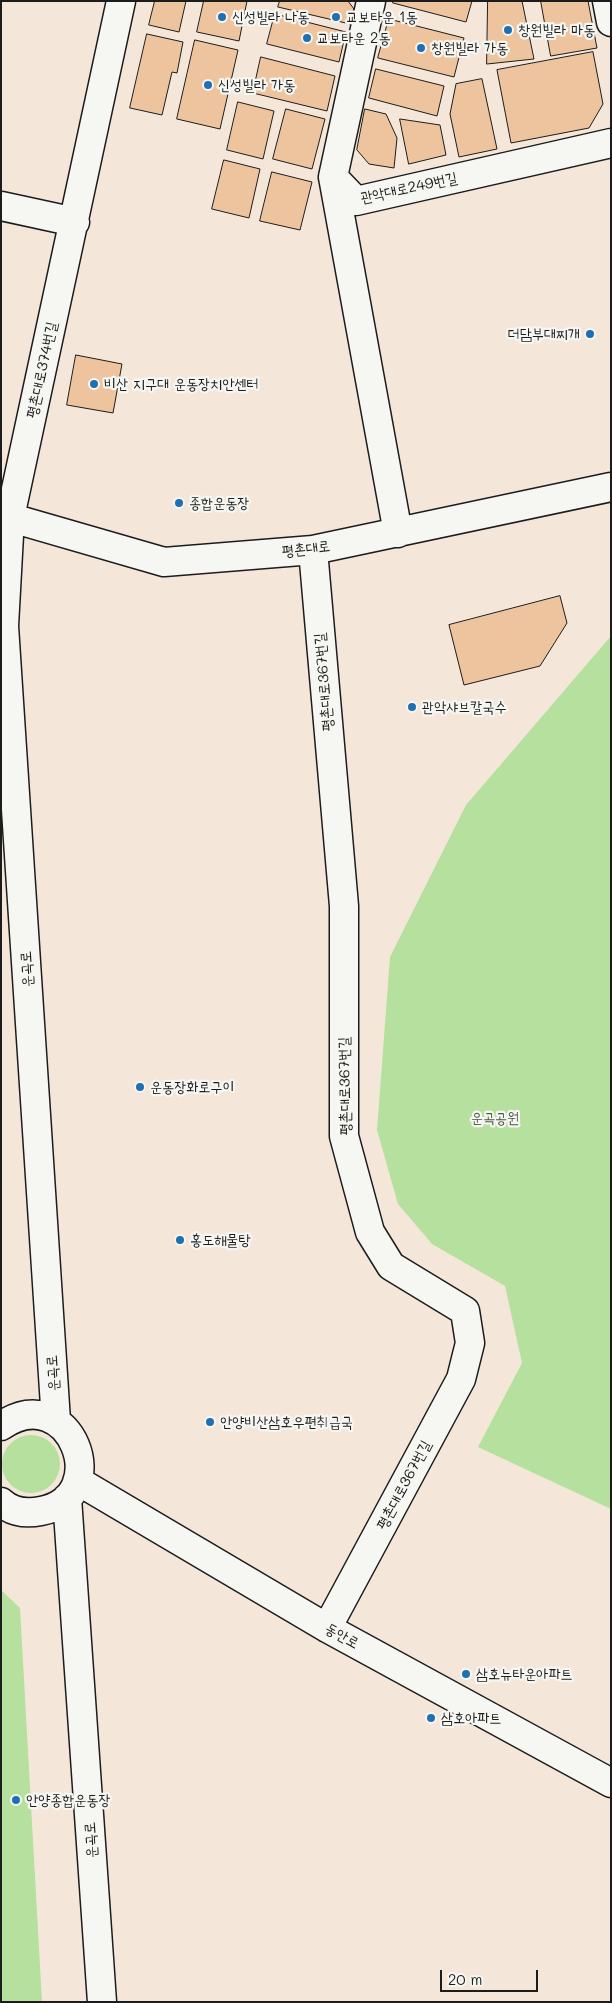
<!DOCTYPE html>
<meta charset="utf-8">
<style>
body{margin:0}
#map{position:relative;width:612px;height:2003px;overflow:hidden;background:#f4e7d9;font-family:Mali,sans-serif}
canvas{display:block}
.frame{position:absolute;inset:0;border:2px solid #1c1c1c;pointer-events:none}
.scale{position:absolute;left:440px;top:1970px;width:98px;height:22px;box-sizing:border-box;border:2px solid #1c1c1c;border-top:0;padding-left:6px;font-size:15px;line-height:18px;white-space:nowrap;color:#1c1c1c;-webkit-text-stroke:4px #f6f6f2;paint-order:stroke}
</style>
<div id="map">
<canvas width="612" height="2003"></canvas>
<div class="frame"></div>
<div class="scale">20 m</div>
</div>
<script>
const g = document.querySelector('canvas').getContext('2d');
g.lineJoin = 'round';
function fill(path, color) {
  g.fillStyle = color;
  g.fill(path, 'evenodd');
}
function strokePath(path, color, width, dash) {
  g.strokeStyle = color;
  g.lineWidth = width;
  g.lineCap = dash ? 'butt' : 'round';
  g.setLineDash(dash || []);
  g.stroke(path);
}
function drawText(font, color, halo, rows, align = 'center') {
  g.font = font + ' Mali,"Poor Story",sans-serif';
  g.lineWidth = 4.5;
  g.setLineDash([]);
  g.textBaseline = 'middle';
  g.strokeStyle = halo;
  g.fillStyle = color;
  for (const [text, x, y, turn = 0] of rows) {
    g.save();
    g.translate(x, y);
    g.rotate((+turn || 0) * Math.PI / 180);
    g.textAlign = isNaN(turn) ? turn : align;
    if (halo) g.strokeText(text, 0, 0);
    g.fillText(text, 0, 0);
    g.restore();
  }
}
const green = new Path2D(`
 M611 636V1509L478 1447 522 1363 505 1286 432 1244 398 1204 377 1130 390 957 466 805Z
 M2 1464a29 29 0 1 1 58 0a29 29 0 1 1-58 0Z
 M1 1590 20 1608 42 2002H1Z`);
const building = new Path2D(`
 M155 1H186L179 32 149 25Z
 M204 1H247L239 41 197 32Z
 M280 1H348L354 9 350 24 278 7Z
 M393 1H472L466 22 393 3Z
 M488 1H522L534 59 487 64Z
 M541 1H588L597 48 551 56Z
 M275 14 346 32 339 62 267 44Z
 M389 19 464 38 454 77 378 58Z
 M147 34 183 42 177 73 172 72 162 115 130 108Z
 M195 40 238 50 220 129 177 119Z
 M593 52 603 104 589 128 511 143 497 70Z
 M261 57 335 76 327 111 253 93Z
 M376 69 444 86 437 116 369 98Z
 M482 79 497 149 459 157 450 114 456 84Z
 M238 102 274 111 263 159 227 150Z
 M286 109 325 119 312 169 273 159Z
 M365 109 386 114 397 138 394 168 369 164 357 150Z
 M400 119 440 125 446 155 409 164Z
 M224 160 260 169 249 218 212 209Z
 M272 172 312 182 300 230 260 221Z
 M76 355 122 364 113 413 67 405Z
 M560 596 567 623 540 666 464 685 449 625Z`);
const minor = new Path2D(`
 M371 1 333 177 356 201 611 143
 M607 1 611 22
 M333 177 398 533
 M1 206 75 222
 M1 515 164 562 313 550 611 487
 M313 550 344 906V1136L370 1232 391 1266 465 1311 470 1343 461 1379 327 1628
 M56 1421 4 626 10 517 121 1
 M1 1426C70 1378 116 1497 41 1511 26 1514 12 1512 1 1502
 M78 1481 327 1628 611 1783
 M67 1498 102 2002`);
const markers = [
 [222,17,5,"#1f6fb2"],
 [336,17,5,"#1f6fb2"],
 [508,30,5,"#1f6fb2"],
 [307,38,5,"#1f6fb2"],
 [421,48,5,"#1f6fb2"],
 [208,85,5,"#1f6fb2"],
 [590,334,5,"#1f6fb2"],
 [94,384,5,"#1f6fb2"],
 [179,503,5,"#1f6fb2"],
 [412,707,5,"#1f6fb2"],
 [140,1087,5,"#1f6fb2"],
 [180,1240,5,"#1f6fb2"],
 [210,1422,5,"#1f6fb2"],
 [466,1674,5,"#1f6fb2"],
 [431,1718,5,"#1f6fb2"],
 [16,1800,5,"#1f6fb2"]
];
const poiNames = [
 ["신성빌라 나동",232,17],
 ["교보타운 1동",346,17],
 ["창원빌라 마동",518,30],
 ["교보타운 2동",317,38],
 ["창원빌라 가동",431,48],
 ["신성빌라 가동",218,85],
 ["더담부대찌개",580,334,"right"],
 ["비산 지구대 운동장치안센터",104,384],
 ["종합운동장",189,503],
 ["관악샤브칼국수",422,707],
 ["운동장화로구이",150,1087],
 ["홍도해물탕",190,1240],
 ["안양비산삼호우편취급국",220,1422],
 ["삼호뉴타운아파트",476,1674],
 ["삼호아파트",441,1718],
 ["안양종합운동장",26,1800]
];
const streetNames = [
 ["관악대로249번길",409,188,-12],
 ["평촌대로374번길",42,370,-78],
 ["평촌대로",306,549,-7],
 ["평촌대로367번길",324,682,-95],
 ["운곡로",27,969,-94],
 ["평촌대로367번길",345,1086,-91],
 ["운곡로",53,1373,-94],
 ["평촌대로367번길",404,1485,-62],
 ["동안로",342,1636,29],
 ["운곡로",91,1840,-94]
];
const parkNames = [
 ["운곡공원",495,1118]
];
fill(green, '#b5e09d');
fill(building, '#eec49e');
strokePath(building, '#1c1c1c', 1);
strokePath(minor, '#1c1c1c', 31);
strokePath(minor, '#f6f6f2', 28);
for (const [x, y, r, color] of markers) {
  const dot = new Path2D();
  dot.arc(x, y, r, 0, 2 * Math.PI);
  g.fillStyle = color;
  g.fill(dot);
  strokePath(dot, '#f6f6f2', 2);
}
drawText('15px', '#1c1c1c', '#f6f6f2', poiNames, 'left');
drawText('15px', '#1c1c1c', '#f6f6f2', streetNames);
drawText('15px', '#4a5743', '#f6f6f2', parkNames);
</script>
